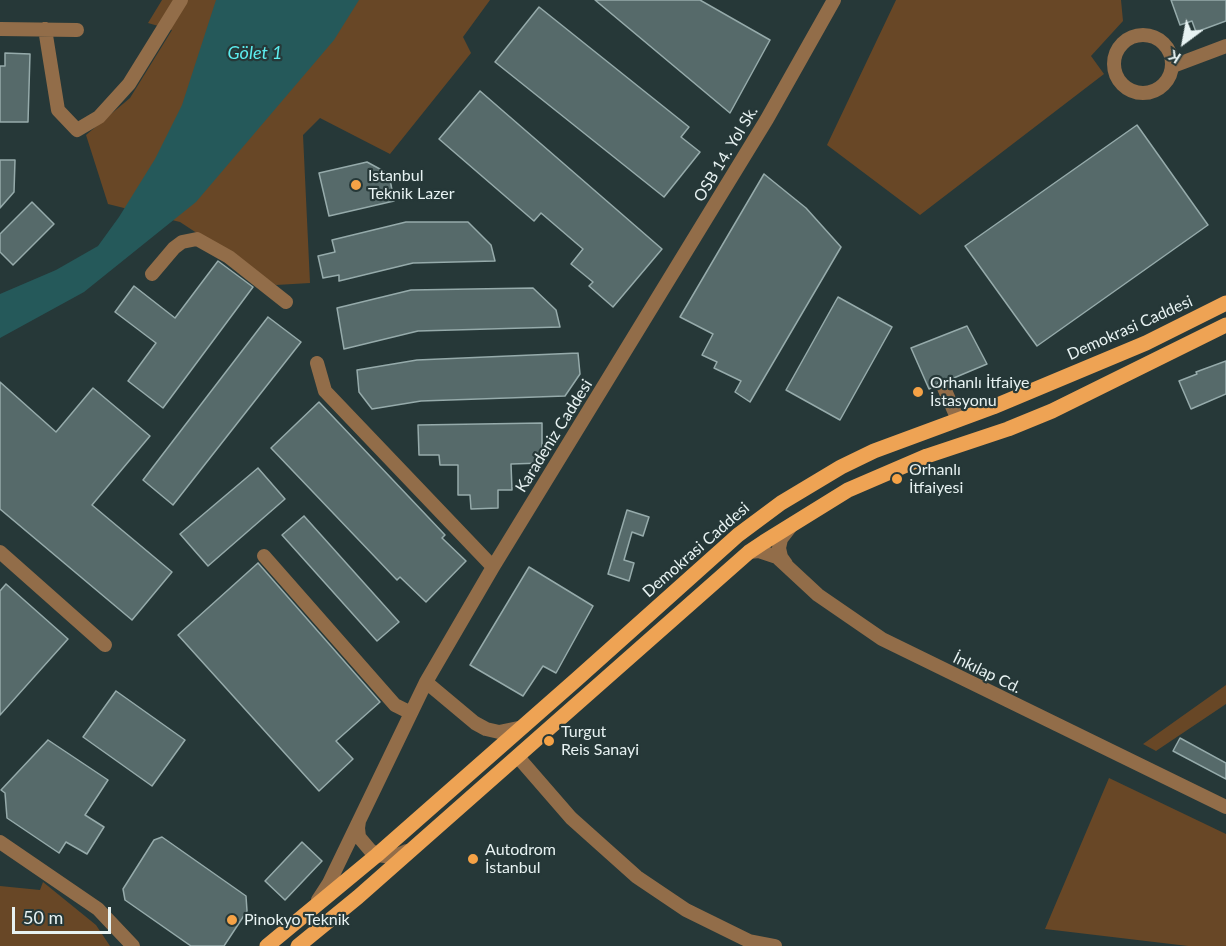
<!DOCTYPE html>
<html>
<head>
<meta charset="utf-8">
<style>
  body { margin:0 }
  #map { position:relative; width:1226px; height:946px; overflow:hidden; background:#263838; font-family:Lato,sans-serif }
  canvas { display:block }
  .north { position:absolute; left:1154px; top:12px; width:60px; height:60px; -webkit-text-stroke:4px #263838; paint-order:stroke; rotate:212deg; font-size:16px; font-weight:700; line-height:24px; text-align:center; color:#e7f2f2 }
  .north::after { content:''; display:block; margin:auto; width:21px; height:27px; background:#e7f2f2; clip-path:polygon(50% 0,100% 100%,50% 72%,0 100%) }
  .scale { position:absolute; left:12px; top:907px; width:99px; height:27px; box-sizing:border-box; border:3px solid #e7f2f2; border-top:0; padding-left:8px; font-size:18px; line-height:21px; white-space:nowrap; color:#e7f2f2; -webkit-text-stroke:4px #263838; paint-order:stroke }
</style>
</head>
<body>
<div id="map">
<canvas width="1226" height="946"></canvas>
<div class="north">K</div>
<div class="scale">50 m</div>
</div>
<script>
const context = document.querySelector('canvas').getContext('2d');
context.lineJoin = 'round';
function fill(path, color) {
  context.fillStyle = color;
  context.fill(path, 'evenodd');
}
function shape(rows) {
  const path = new Path2D();
  for (const r of rows) {
    if (r.length === 3) {
      path.moveTo(r[0] + r[2], r[1]);
      path.arc(r[0], r[1], r[2], 0, 2 * Math.PI);
      continue;
    }
    path.moveTo(r[0], r[1]);
    for (let i = 2; i < r.length; i += 2) path.lineTo(r[i], r[i + 1]);
  }
  return path;
}
function trace(path, color, width, dash) {
  context.strokeStyle = color;
  context.lineWidth = width;
  context.lineCap = dash ? 'butt' : 'round';
  context.setLineDash(dash || []);
  context.stroke(path);
}
function label(font, color, halo, rows, align = 'center') {
  context.font = font + ' Lato,sans-serif';
  context.lineWidth = 4.5;
  context.setLineDash([]);
  context.textBaseline = 'middle';
  context.strokeStyle = halo;
  context.fillStyle = color;
  for (const [text, x, y, turn = 0] of rows) {
    context.save();
    context.translate(x, y);
    context.rotate((+turn || 0) * Math.PI / 180);
    context.textAlign = isNaN(turn) ? turn : align;
    if (halo) context.strokeText(text, 0, 0);
    context.fillText(text, 0, 0);
    context.restore();
  }
}
fill(shape([
  [162,0,490,0,463,37,471,53,390,154,320,118,303,135,310,283,276,285,180,222,108,204,86,135,130,98,172,30,148,23],
  [896,0,1121,0,1123,21,1091,56,1104,74,920,215,827,145],
  [1226,685,1226,704,1156,751,1143,744],
  [1109,778,1226,834,1226,946,1188,946,1045,929],
  [43,882,96,925,110,946,0,946,0,886,40,890]
]), '#684726');
fill(shape([
  [216,0,359,0,334,40,196,202,84,292,0,338,0,294,56,270,98,246,119,217,155,159,182,105]
]), '#25595a');
const building = shape([
  [595,0,700,0,770,40,730,113,595,0],
  [1171,0,1226,0,1226,21,1196,32,1192,21,1180,25,1171,0],
  [539,7,689,127,681,137,700,152,664,197,495,62,539,7],
  [5,53,30,54,28,122,0,122,0,66,5,66,5,53],
  [480,91,662,249,613,307,589,286,593,282,571,264,583,249,541,213,534,221,439,139,480,91],
  [1137,125,1208,225,1037,346,965,246,1137,125],
  [0,160,15,160,14,192,0,208,0,160],
  [367,162,389,174,394,201,329,216,319,173,367,162],
  [764,174,806,208,841,247,750,402,735,392,741,381,714,368,717,362,702,355,713,334,680,317,764,174],
  [32,202,54,224,13,265,0,252,0,234,32,202],
  [406,222,468,222,491,245,495,261,413,263,339,281,339,275,323,278,318,256,335,252,332,240,406,222],
  [218,261,253,287,163,408,128,381,156,343,115,312,134,286,175,318,218,261],
  [533,288,556,310,560,327,418,331,344,349,337,308,411,290,533,288],
  [838,297,892,327,840,420,786,390,838,297],
  [268,317,301,342,173,505,143,480,268,317],
  [967,326,987,364,949,380,941,380,935,386,929,389,911,348,967,326],
  [578,353,580,374,565,396,421,401,372,409,359,392,357,370,417,360,578,353],
  [1226,361,1226,394,1191,409,1179,381,1197,374,1196,372,1226,361],
  [0,382,56,432,93,388,150,436,92,505,172,572,132,620,0,509,0,382],
  [319,402,445,535,442,538,466,561,426,602,400,577,397,580,271,448,319,402],
  [542,423,542,463,511,464,512,490,498,490,498,508,471,509,470,495,458,495,458,465,440,465,439,455,419,455,418,425,542,423],
  [258,468,285,499,208,566,180,534,258,468],
  [627,510,649,517,643,536,632,532,624,560,634,563,629,581,608,574,627,510],
  [304,516,399,622,377,641,282,535,304,516],
  [258,563,380,702,336,741,353,759,319,791,178,635,258,563],
  [529,567,593,606,556,673,543,666,523,696,470,665,529,567],
  [6,584,68,639,0,715,0,591,6,584],
  [116,691,185,740,152,786,83,737,116,691],
  [1180,738,1226,763,1226,779,1173,751,1180,738],
  [48,740,108,780,85,815,104,827,87,854,66,842,59,853,7,818,5,793,1,790,48,740],
  [162,837,246,896,247,911,224,946,191,946,125,900,123,889,154,840,162,837],
  [302,842,322,861,285,900,265,881,302,842]
]);
fill(building, '#566a6a');
trace(building, '#96abab', 1.5);
trace(shape([
  [0,29,77,30],
  [45,29,58,110,77,130,99,117,129,84,181,0],
  [1143,64,29],
  [1173,66,1226,46],
  [152,274,174,248,182,242,197,239,229,257,286,302],
  [317,363,325,391,493,567],
  [944,388,958,420],
  [0,552,105,645],
  [749,552,759,551,777,557,818,595,882,639,1226,807],
  [264,556,395,705,411,713],
  [786,564,781,557,779,548,781,539,791,526],
  [426,682,475,723,486,729,499,732,523,727],
  [518,757,571,818,637,877,686,910,749,941,775,946],
  [359,821,358,828,359,837,370,850,377,855,393,857,407,851],
  [0,842,98,909,133,946],
  [318,900,329,883,426,682,493,567,767,119,834,0]
]), '#926d49', 14);
trace(shape([
  [267,946,377,855,577,679,738,535,781,503,841,467,874,451,993,407,1146,343,1226,303],
  [298,946,358,897,749,552,764,542,848,490,927,456,1008,429,1052,411,1226,325]
]), '#eea354', 15);
for (const [x, y, r, color] of [
  [356,185,6,"#f5a246"],
  [918,392,6,"#f5a246"],
  [897,479,6,"#f5a246"],
  [549,741,6,"#f5a246"],
  [473,859,6,"#f5a246"],
  [232,920,6,"#f5a246"]
]) {
  const dot = new Path2D();
  dot.arc(x, y, r, 0, 2 * Math.PI);
  context.fillStyle = color;
  context.fill(dot);
  trace(dot, '#263838', 2);
}
label('16px', '#e7f2f2', '#263838', [
  ["OSB 14. Yol Sk.",726,154,-59],
  ["Demokrasi Caddesi",1130,328,-24],
  ["Karadeniz Caddesi",554,436,-58],
  ["Demokrasi Caddesi",696,550,-41],
  ["İnkılap Cd.",987,673,26]
]);
label('16px', '#e7f2f2', '#263838', [
  ["Istanbul",368,176],
  ["Teknik Lazer",368,194],
  ["Orhanlı İtfaiye",930,383],
  ["İstasyonu",930,401],
  ["Orhanlı",909,470],
  ["İtfaiyesi",909,488],
  ["Turgut",561,732],
  ["Reis Sanayi",561,750],
  ["Autodrom",485,850],
  ["İstanbul",485,868],
  ["Pinokyo Teknik",244,920]
], 'left');
label('italic 18px', '#5cedef', '#263838', [
  ["Gölet 1",255,53]
]);
</script>
</body>
</html>
